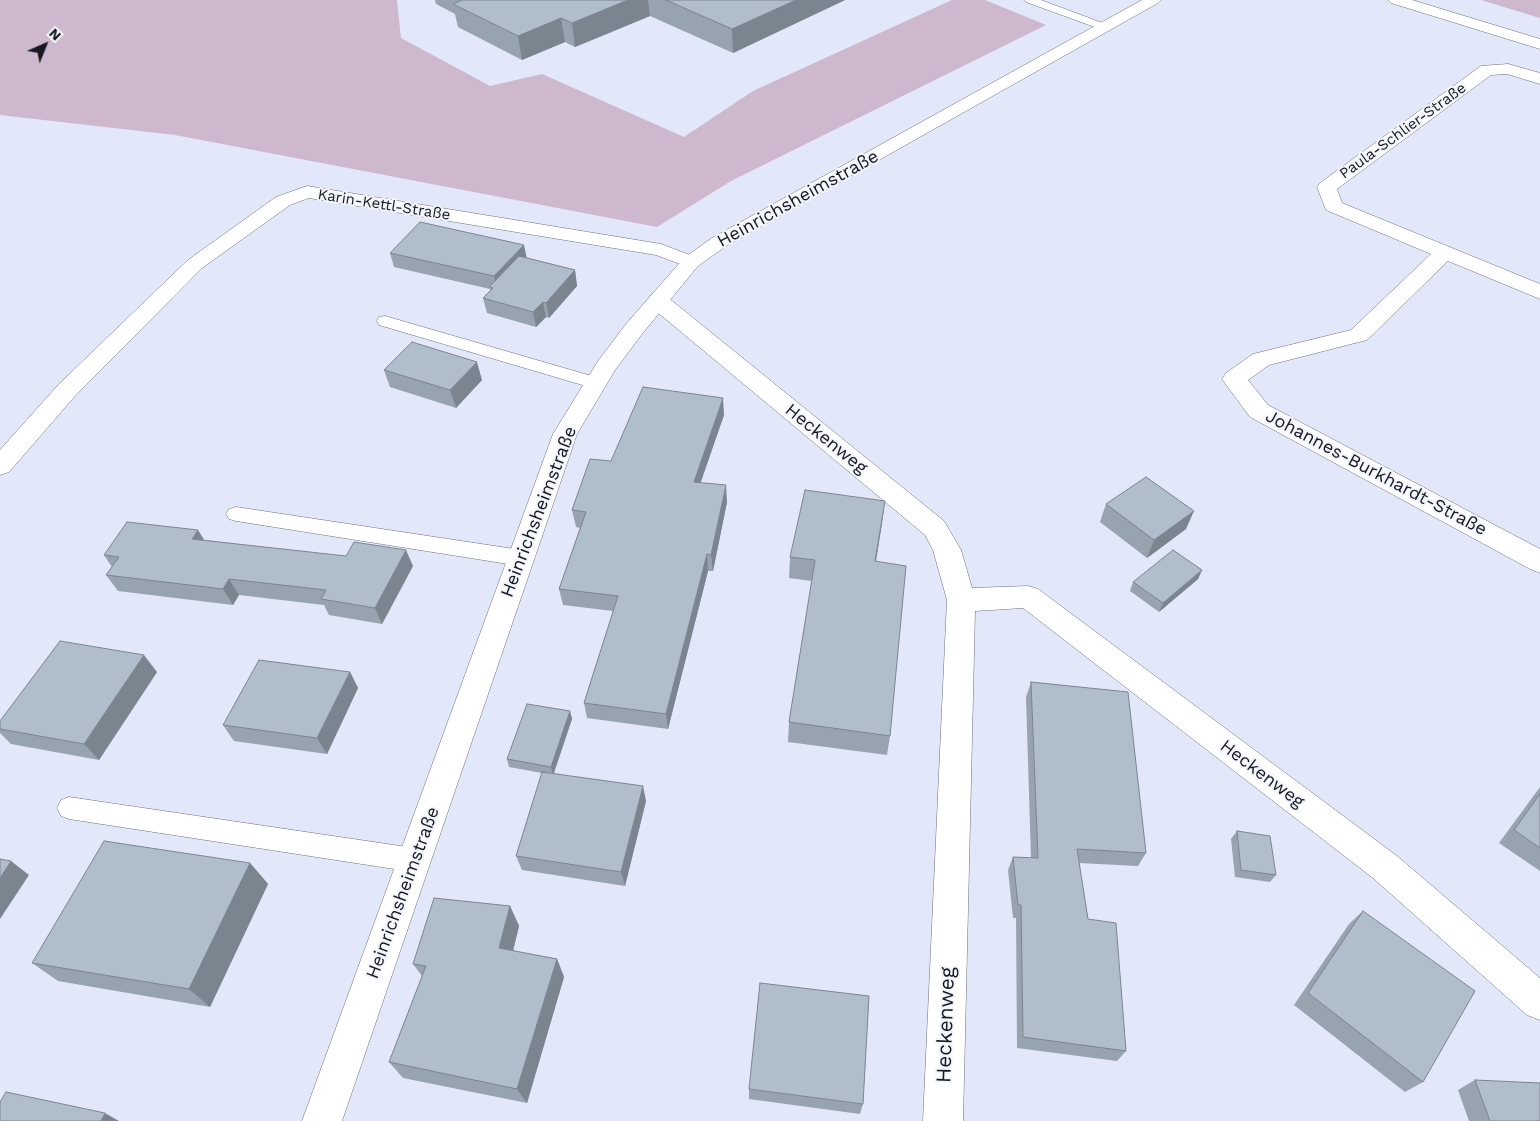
<!DOCTYPE html>
<html>
<head>
<meta charset="utf-8">
<style>
  body { margin:0 }
  #map { position:relative; width:1540px; height:1121px; overflow:hidden; background:#e2e7fa; font-family:"Work Sans",sans-serif }
  canvas { display:block }
  .north { position:absolute; left:20px; top:20px; width:50px; height:50px; -webkit-text-stroke:4px #f3f5fc; paint-order:stroke; rotate:44deg; font-size:14px; font-weight:700; line-height:20px; text-align:center; color:#181920 }
  .north::after { content:''; display:block; margin:auto; width:18px; height:22px; background:#181920; clip-path:polygon(50% 0,100% 100%,50% 72%,0 100%) }
</style>
</head>
<body>
<div id="map">
<canvas width="1540" height="1121"></canvas>
<div class="north">N</div>
</div>
<script>
const context = document.querySelector('canvas').getContext('2d');
context.lineJoin = 'round';
function fill(path, color) {
  context.fillStyle = color;
  context.fill(path, 'evenodd');
}
function shape(rows) {
  const path = new Path2D();
  for (const r of rows) {
    path.moveTo(r[0], r[1]);
    for (let i = 2; i < r.length; i += 2) path.lineTo(r[i], r[i + 1]);
  }
  return path;
}
function trace(path, color, width, dash) {
  context.strokeStyle = color;
  context.lineWidth = width;
  context.lineCap = dash ? 'butt' : 'round';
  context.setLineDash(dash || []);
  context.stroke(path);
}
function label(font, color, halo, rows, align = 'center') {
  context.font = font + ' "Work Sans",sans-serif';
  context.lineWidth = 4;
  context.setLineDash([]);
  context.textBaseline = 'middle';
  context.strokeStyle = halo;
  context.fillStyle = color;
  for (const [text, x, y, turn = 0] of rows) {
    context.save();
    context.translate(x, y);
    context.rotate((+turn || 0) * Math.PI / 180);
    context.textAlign = isNaN(turn) ? turn : align;
    if (halo) context.strokeText(text, 0, 0);
    context.fillText(text, 0, 0);
    context.restore();
  }
}
fill(shape([
  [0,0,397,0,401,38,490,86,542,74,684,137,753,91,952,0,985,0,1046,25,731,181,657,227,175,135,0,115],
  [1481,0,1540,0,1540,18]
]), '#cdb8ce');
const service = shape([
  [1024,0,1041,0,1108,25,1110,27,1104,31,1100,29,1026,2,1024,0],
  [385,316,602,379,605,383,602,387,596,389,379,325,377,321,379,317,385,316],
  [236,507,521,550,528,553,531,558,528,563,521,566,236,521,229,519,226,514,229,509,236,507],
  [69,797,414,848,423,852,426,860,423,868,414,872,69,819,61,816,57,808,61,800,69,797]
]);
const minor = shape([
  [1508,64,1540,73,1540,84,1507,74,1491,75,1337,189,1342,203,1540,284,1540,299,1448,261,1367,340,1269,365,1248,380,1268,405,1540,549,1540,573,1530,569,1250,417,1222,379,1226,373,1253,354,1351,330,1431,254,1326,210,1317,187,1320,183,1481,66,1508,64],
  [307,186,661,244,698,258,702,262,698,266,691,268,656,255,309,198,290,205,202,268,75,396,9,472,0,475,0,450,59,384,188,260,276,197,307,186],
  [658,294,666,296,944,521,961,550,972,588,1028,586,1038,589,1397,856,1540,978,1540,1020,1527,1015,1373,878,1023,608,975,611,963,1121,923,1121,947,600,933,550,925,535,650,306,647,301,650,296,658,294]
]);
const tertiary = shape([
  [1142,0,1161,0,1158,3,726,246,698,266,642,334,615,370,577,434,342,1121,302,1121,553,434,598,361,626,324,684,258,712,238,1142,0],
  [1388,0,1412,0,1540,39,1540,49,1391,3,1388,0]
]);
trace(service, '#6c7080', 1);
trace(minor, '#6c7080', 1);
trace(tertiary, '#6c7080', 1);
fill(service, '#fff');
fill(minor, '#fff');
fill(tertiary, '#fff');
fill(shape([
  [435,0,845,0,733,53,650,16,575,47,565,42,522,60,458,27,455,14,436,4],
  [390,253,527,258,575,270,577,286,549,318,546,317,536,327,487,313,483,298,490,291,490,289,394,267],
  [384,370,482,380,456,408,390,387],
  [724,415,700,483,727,502,713,571,708,571,668,729,587,718,584,703,613,611,563,605,559,589,580,528,576,527,572,510,611,461],
  [1106,504,1186,529,1147,558,1100,522],
  [882,523,876,562,890,736,887,755,788,742,789,722,812,581,789,578,790,557],
  [204,540,413,566,382,624,329,615,324,605,239,595,233,605,118,591,106,575,112,567,104,555],
  [1202,570,1198,579,1159,612,1130,591,1133,582],
  [157,672,99,760,11,744,0,733,0,721],
  [350,672,358,688,327,754,234,741,223,725],
  [1031,682,1146,853,1138,866,1079,863,1088,919,1126,1051,1117,1061,1017,1048,1016,918,1013,918,1008,870,1013,857,1031,858,1026,697],
  [570,711,572,719,554,773,646,801,625,886,522,870,516,856,542,773,509,767,507,759],
  [1540,787,1540,871,1499,843],
  [1237,831,1276,875,1270,882,1235,877,1231,839],
  [250,863,268,884,210,1007,58,981,32,963],
  [510,906,519,926,513,951,557,959,564,977,527,1103,403,1078,389,1062,422,976,413,964],
  [1363,911,1423,1082,1405,1092,1294,1005,1349,924],
  [1475,1080,1540,1121,1469,1121,1458,1090],
  [749,1089,863,1104,860,1114,749,1099]
]), '#97a3af');
fill(shape([
  [628,0,648,0,650,16,575,47,572,23],
  [796,0,845,0,733,53,732,29],
  [561,18,565,42,522,60,518,36],
  [524,245,527,259,497,290,494,276],
  [575,270,577,286,549,318,546,303],
  [543,302,546,317,536,327,533,312],
  [477,362,482,380,456,408,450,390],
  [723,398,724,415,695,499,694,482],
  [726,485,727,502,713,571,711,555],
  [885,501,882,523,872,583,875,561],
  [1194,511,1186,529,1147,558,1154,540],
  [198,530,208,546,192,539],
  [406,550,413,566,382,624,375,608],
  [707,554,708,571,668,729,666,714],
  [1202,570,1198,579,1159,612,1163,603],
  [229,579,239,595,233,605,223,589],
  [144,655,157,672,99,760,84,744],
  [350,672,358,688,327,754,317,738],
  [570,711,572,719,553,775,551,767],
  [643,786,646,801,625,886,621,872],
  [11,861,29,875,0,919,0,878],
  [250,863,268,884,210,1007,189,989],
  [510,906,519,926,509,967,499,948],
  [557,959,564,977,527,1103,517,1089],
  [105,1113,119,1121,101,1121]
]), '#7b858f');
const building = shape([
  [462,0,628,0,572,23,561,18,518,36,453,4,462,0],
  [666,0,796,0,732,29,666,0],
  [420,222,524,245,494,276,390,253,420,222],
  [519,256,575,270,546,303,543,302,533,312,483,298,493,288,489,287,519,256],
  [412,342,477,362,450,390,384,370,412,342],
  [643,387,723,398,694,482,726,485,711,555,707,554,666,714,584,703,618,596,559,589,586,512,572,510,590,459,611,461,643,387],
  [1146,477,1194,511,1154,540,1106,504,1146,477],
  [805,490,885,501,875,561,906,566,890,736,789,722,815,560,790,557,805,490],
  [127,522,198,530,192,539,346,556,354,542,406,550,375,608,321,599,326,590,229,579,223,589,106,575,119,557,104,555,127,522],
  [1173,550,1202,570,1163,603,1133,582,1173,550],
  [60,641,144,655,84,744,0,729,0,721,60,641],
  [259,660,350,672,317,738,223,725,259,660],
  [1031,682,1128,692,1146,853,1077,849,1088,919,1116,923,1126,1051,1023,1037,1021,905,1018,905,1013,857,1038,858,1031,682],
  [527,704,570,711,551,767,507,759,527,704],
  [542,772,643,786,621,872,516,856,542,772],
  [1540,794,1540,848,1514,830,1540,794],
  [1237,831,1270,836,1276,875,1241,870,1237,831],
  [104,841,250,863,189,989,32,963,104,841],
  [0,859,11,861,0,878,0,859],
  [434,898,510,906,499,948,557,959,517,1089,389,1062,426,966,413,964,434,898],
  [1363,911,1475,991,1423,1082,1308,993,1363,911],
  [760,983,869,996,863,1104,749,1089,760,983],
  [1475,1080,1540,1083,1540,1121,1490,1121,1475,1080],
  [6,1092,105,1113,101,1121,0,1121,0,1102,6,1092]
]);
fill(building, '#b0becc');
trace(building, '#7b858f', 1);
label('15px', '#181920', '#f3f5fc', [
  ["Paula-Schlier-Straße",1403,131,-36],
  ["Karin-Kettl-Straße",384,205,9]
]);
label('18px', '#181920', '#f3f5fc', [
  ["Heinrichsheimstraße",798,199,-29],
  ["Heckenweg",826,439,39],
  ["Johannes-Burkhardt-Straße",1376,473,28],
  ["Heinrichsheimstraße",539,512,-69],
  ["Heckenweg",1262,774,37],
  ["Heinrichsheimstraße",403,893,-70]
]);
label('21px', '#181920', '#f3f5fc', [
  ["Heckenweg",946,1025,-88]
]);
</script>
</body>
</html>
